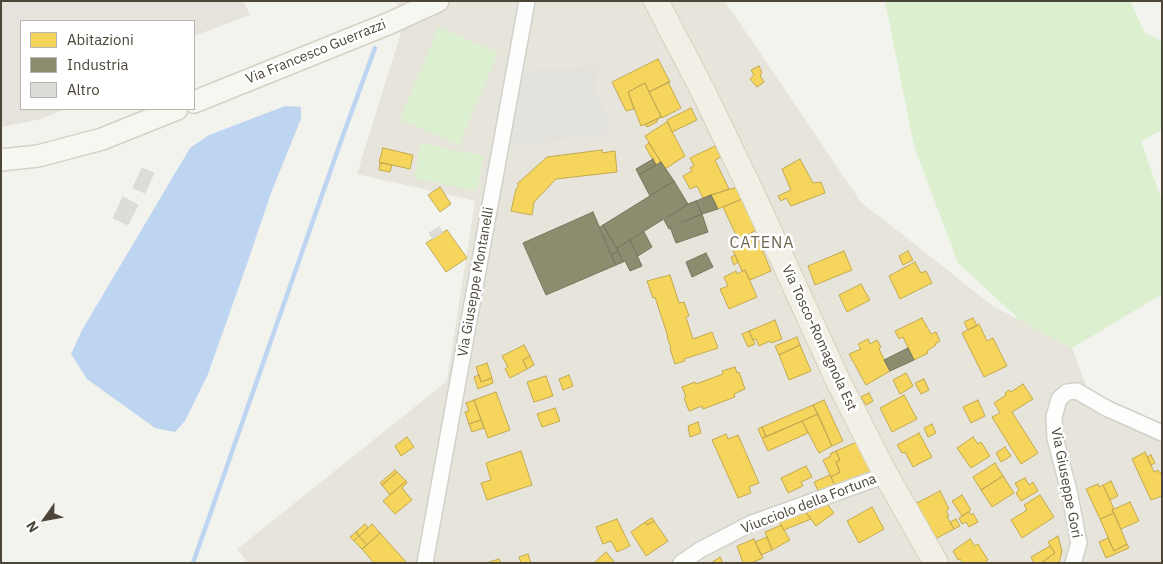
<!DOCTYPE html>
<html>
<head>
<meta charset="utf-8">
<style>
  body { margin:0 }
  #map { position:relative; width:1163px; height:564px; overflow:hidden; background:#f3f3ee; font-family:"IBM Plex Sans",sans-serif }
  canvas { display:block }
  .frame { position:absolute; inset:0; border:2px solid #4b4638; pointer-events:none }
  .legend { position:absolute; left:20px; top:20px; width:175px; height:90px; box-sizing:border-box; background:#fff; border:1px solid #b7b5af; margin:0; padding:6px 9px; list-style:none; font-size:15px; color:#4b4638 }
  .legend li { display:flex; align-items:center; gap:10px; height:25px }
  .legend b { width:25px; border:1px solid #b7b5af }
  .north { position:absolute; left:20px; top:494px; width:50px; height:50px; -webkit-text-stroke:4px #fff; paint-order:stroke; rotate:238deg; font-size:14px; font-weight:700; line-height:20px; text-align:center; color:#4b4638 }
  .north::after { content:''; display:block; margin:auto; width:18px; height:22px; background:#4b4638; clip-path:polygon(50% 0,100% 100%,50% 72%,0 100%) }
</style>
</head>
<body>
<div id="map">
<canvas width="1163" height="564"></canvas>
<div class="frame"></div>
<ul class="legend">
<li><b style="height:14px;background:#f6d55c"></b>Abitazioni</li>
<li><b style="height:14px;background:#8c8c6e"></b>Industria</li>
<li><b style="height:14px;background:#dddcd6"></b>Altro</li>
</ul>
<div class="north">N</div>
</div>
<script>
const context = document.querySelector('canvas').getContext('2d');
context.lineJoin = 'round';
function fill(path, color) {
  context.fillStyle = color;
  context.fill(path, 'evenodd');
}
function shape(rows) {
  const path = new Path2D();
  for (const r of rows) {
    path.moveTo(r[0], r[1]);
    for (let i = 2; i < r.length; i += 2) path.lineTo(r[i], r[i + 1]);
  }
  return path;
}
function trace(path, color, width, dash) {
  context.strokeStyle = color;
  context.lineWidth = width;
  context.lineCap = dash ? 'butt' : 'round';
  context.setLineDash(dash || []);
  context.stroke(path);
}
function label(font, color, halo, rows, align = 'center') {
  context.font = font + ' "IBM Plex Sans",sans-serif';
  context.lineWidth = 5;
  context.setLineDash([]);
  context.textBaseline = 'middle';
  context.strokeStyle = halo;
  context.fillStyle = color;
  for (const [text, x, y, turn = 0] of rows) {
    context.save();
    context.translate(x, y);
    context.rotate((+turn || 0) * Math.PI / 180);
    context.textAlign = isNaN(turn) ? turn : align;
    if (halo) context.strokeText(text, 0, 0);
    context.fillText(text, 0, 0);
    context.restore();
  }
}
fill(shape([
  [395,1,725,1,861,202,993,306,1072,348,1091,398,1162,423,1162,563,248,563,237,549,447,381,475,201,357,174,406,16]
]), '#e7e5db');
fill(shape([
  [1,1,244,1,250,15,194,36,194,21,21,21,21,109,67,109,37,120,1,127]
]), '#e6e3dd');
fill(shape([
  [885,1,1130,1,1145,33,1162,41,1162,130,1141,141,1162,201,1162,294,1072,348,1021,321,958,263,914,146],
  [439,27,498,53,459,145,400,119],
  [421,143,484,156,477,191,414,178]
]), '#dcefce');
fill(shape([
  [600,66,594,88,607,114,611,134,508,147,523,70]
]), '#e3e2dc');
fill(shape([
  [285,106,301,107,301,119,271,193,247,264,208,374,185,421,175,432,155,428,87,379,71,354,82,330,190,148,209,135]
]), '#bed5f2');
const homes = shape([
  [658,59,670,82,649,92,645,83,628,92,634,109,626,111,612,82,658,59],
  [759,66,762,73,760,75,764,82,757,87,750,79,754,75,751,70,759,66],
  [668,82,681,108,662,118,649,92,668,82],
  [645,83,661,117,641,126,628,92,645,83],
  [691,108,697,120,672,132,667,120,691,108],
  [661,117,657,120,657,122,647,127,645,125,661,117],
  [667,122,685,156,665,169,645,136,667,122],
  [649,143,661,162,656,165,645,146,649,143],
  [715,146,721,157,715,160,729,189,703,198,697,186,690,189,683,176,692,171,690,168,694,166,690,158,715,146],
  [383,148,413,155,410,169,379,162,383,148],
  [602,150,602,153,615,151,617,172,556,179,534,202,532,215,511,211,516,189,519,186,517,184,547,157,602,150],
  [800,159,813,183,821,182,825,193,791,206,786,198,781,201,778,196,791,190,782,169,800,159],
  [380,163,392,165,390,172,379,170,380,163],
  [440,187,451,204,440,212,428,195,440,187],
  [737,187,742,199,718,209,711,195,737,187],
  [742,199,757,230,738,239,723,207,742,199],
  [447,230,467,258,446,272,426,243,447,230],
  [757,237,771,271,750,280,745,270,742,271,732,248,757,237],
  [844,251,852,270,815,285,808,266,844,251],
  [908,251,913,260,903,265,899,256,908,251],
  [735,255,738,262,734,265,731,257,735,255],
  [915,262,921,273,926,271,932,283,900,299,889,276,915,262],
  [745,270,757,297,729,309,720,289,728,286,724,277,736,271,737,274,745,270],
  [670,275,679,303,684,302,689,316,686,317,693,339,712,332,718,348,684,359,685,361,675,364,670,349,671,348,667,337,668,337,655,297,653,298,647,281,670,275],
  [861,284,870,300,847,312,839,295,861,284],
  [922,318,931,334,936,332,940,341,935,344,936,345,927,351,928,353,914,360,903,337,899,339,895,331,922,318],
  [973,318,977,326,968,330,964,322,973,318],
  [775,320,782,339,771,343,770,341,759,346,756,339,753,340,749,331,775,320],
  [979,324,987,341,993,338,1007,366,984,377,962,333,979,324],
  [749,331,755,344,748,347,742,334,749,331],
  [797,337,800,345,779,355,775,346,797,337],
  [868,339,870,344,877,340,881,347,879,349,890,371,866,385,849,354,861,349,858,344,868,339],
  [524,345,530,356,523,360,527,369,510,378,505,369,508,367,502,356,524,345],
  [800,345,811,371,789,380,779,355,800,345],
  [530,356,534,365,527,369,523,360,530,356],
  [487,363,492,378,481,382,476,367,487,363],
  [735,367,737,373,739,372,745,389,734,394,735,397,703,409,702,406,689,411,684,398,686,397,682,387,695,382,696,384,723,374,722,371,735,367],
  [906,373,913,386,900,394,893,380,906,373],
  [479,375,481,382,492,378,493,383,478,389,474,377,479,375],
  [569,375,573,386,563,390,559,379,569,375],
  [546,376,553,396,534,402,527,382,546,376],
  [924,379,929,390,921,394,915,383,924,379],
  [1023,384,1033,399,1012,412,1038,453,1021,464,992,417,1000,413,994,403,1006,395,1005,393,1009,390,1011,392,1023,384],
  [496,392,510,430,488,438,474,400,496,392],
  [869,393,873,401,866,405,861,397,869,393],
  [904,395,917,419,892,432,880,408,904,395],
  [474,400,481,420,469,424,465,412,469,411,466,403,474,400],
  [824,400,843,441,832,446,813,405,824,400],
  [978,400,985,416,971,423,963,407,978,400],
  [813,405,818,414,766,437,762,427,813,405],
  [555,408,560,421,542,427,537,414,555,408],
  [818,414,832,446,819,453,802,421,818,414],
  [481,420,484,428,472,432,469,424,481,420],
  [802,421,808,433,768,451,762,438,802,421],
  [698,422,701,433,690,437,688,426,698,422],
  [932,424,936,433,928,437,924,428,932,424],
  [762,427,766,437,762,438,758,429,762,427],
  [919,433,932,457,913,467,905,452,902,453,897,445,919,433],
  [726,434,728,439,738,435,759,483,749,487,751,493,738,498,712,440,726,434],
  [407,437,414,447,401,456,395,446,407,437],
  [973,437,978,444,981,442,990,456,971,468,957,448,973,437],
  [857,442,871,472,836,488,831,477,840,472,836,462,840,460,836,451,857,442],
  [1005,447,1011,456,1001,462,996,453,1005,447],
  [521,451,532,485,487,500,481,483,491,480,486,463,521,451],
  [836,451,840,460,836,462,840,472,831,477,823,460,831,456,830,454,836,451],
  [1145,452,1154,472,1158,470,1160,473,1162,472,1162,496,1151,500,1132,459,1145,452],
  [1151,455,1155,463,1151,465,1147,457,1151,455],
  [995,463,1003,476,981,490,973,477,995,463],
  [806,466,812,477,801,482,803,486,788,493,781,478,806,466],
  [395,470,397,472,382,485,380,483,395,470],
  [397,472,406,481,390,495,382,485,397,472],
  [830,475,836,488,820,495,814,482,830,475],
  [1003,476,1014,493,992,507,981,490,1003,476],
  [1025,478,1029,485,1033,482,1038,491,1021,501,1016,493,1019,490,1015,483,1025,478],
  [406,481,407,483,402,488,412,500,395,514,383,501,406,481],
  [1111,481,1118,496,1110,500,1103,485,1111,481],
  [1098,484,1099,487,1103,485,1114,509,1112,510,1114,513,1100,519,1086,489,1098,484],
  [940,491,949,509,946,511,949,516,947,517,954,529,933,540,915,504,940,491],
  [962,495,971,510,962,516,952,501,962,495],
  [1040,495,1054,517,1022,538,1011,520,1027,510,1024,505,1040,495],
  [1130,502,1139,521,1121,529,1112,510,1130,502],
  [827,504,834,513,816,526,805,511,827,504],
  [872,507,884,529,859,543,847,521,872,507],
  [805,511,811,519,784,530,778,520,805,511],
  [969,512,971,515,973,513,978,522,969,527,966,522,962,524,959,518,969,512],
  [1114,513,1127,544,1114,551,1100,519,1114,513],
  [652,518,654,521,647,525,645,522,652,518],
  [617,519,630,546,617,552,611,541,603,544,596,527,617,519],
  [956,519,960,526,954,529,950,522,956,519],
  [654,521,668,541,646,556,631,532,645,522,647,525,654,521],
  [365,524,368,528,359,536,356,532,365,524],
  [372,524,380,533,367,545,359,536,372,524],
  [781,525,790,540,772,550,765,532,781,525],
  [356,532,359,536,354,541,350,537,356,532],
  [380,533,407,563,374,563,362,549,380,533],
  [359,536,367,545,362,549,354,541,359,536],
  [1058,536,1062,551,1059,563,1041,563,1055,553,1048,542,1058,536],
  [767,537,772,550,761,555,755,542,767,537],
  [1108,538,1114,551,1127,544,1129,548,1106,558,1099,542,1108,538],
  [754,539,763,558,751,563,743,563,737,546,754,539],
  [970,539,975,546,978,544,988,560,984,563,963,563,960,559,958,560,953,551,970,539],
  [1050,546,1055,553,1041,563,1034,563,1031,557,1050,546],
  [606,552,615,563,594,563,606,552],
  [528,554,531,563,521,563,519,557,528,554],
  [720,557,723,563,711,563,720,557],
  [499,559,501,563,486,563,499,559]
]);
fill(homes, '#f6d55c');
trace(homes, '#c3aa51', 1);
const industry = shape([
  [653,159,656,165,639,175,636,169,653,159],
  [661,162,674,181,650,196,639,175,661,162],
  [674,181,688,204,617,248,603,225,674,181],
  [711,195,718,209,702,214,696,201,711,195],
  [696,201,702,214,669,229,664,220,688,204,696,201],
  [593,212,616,265,546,295,523,243,593,212],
  [702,214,708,232,676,243,670,227,702,214],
  [603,225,618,251,611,255,599,228,603,225],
  [644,232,652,247,638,256,630,240,644,232],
  [630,240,642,266,630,271,625,261,623,262,617,248,630,240],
  [618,251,623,262,616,265,611,255,618,251],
  [706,253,713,267,692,277,686,262,706,253],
  [908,348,914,360,890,371,884,360,908,348]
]);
fill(industry, '#8c8c6e');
trace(industry, '#78775e', 1);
trace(shape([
  [193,563,342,138,375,48]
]), '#bed5f2', 4.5);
const building = shape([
  [142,168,154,173,145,193,133,188,142,168],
  [123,197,138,205,128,225,113,218,123,197],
  [439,227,443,232,433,239,429,233,439,227]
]);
fill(building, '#dddcd6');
trace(building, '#dcdad3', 1);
const minor = shape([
  [425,563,527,1],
  [681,563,700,550,752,523,886,475],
  [1073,563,1079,543,1069,491,1055,438,1054,417,1059,399,1067,392,1077,391,1106,408,1162,433]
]);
const secondary = shape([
  [194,102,390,23,438,1],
  [1,160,38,156,102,139,177,109]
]);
const primary = shape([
  [656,1,701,87,754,197,839,383,886,475,936,563]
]);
trace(minor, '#d1d1cb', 18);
trace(secondary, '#d3d2c5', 24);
trace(primary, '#d6d2ba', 26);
trace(minor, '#fdfdfc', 15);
trace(secondary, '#f7f7f1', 21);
trace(primary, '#f2f0e6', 24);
label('14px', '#4b4638', '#fff', [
  ["Via Francesco Guerrazzi",316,52,-22],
  ["Via Giuseppe Montanelli",476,282,-80],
  ["Via Tosco-Romagnola Est",819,338,65],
  ["Via Giuseppe Gori",1066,483,79],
  ["Viucciolo della Fortuna",809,504,-21]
]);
context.letterSpacing = '1px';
label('16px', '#6e664f', '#fff', [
  ["CATENA",762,243]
]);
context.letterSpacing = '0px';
</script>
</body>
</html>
